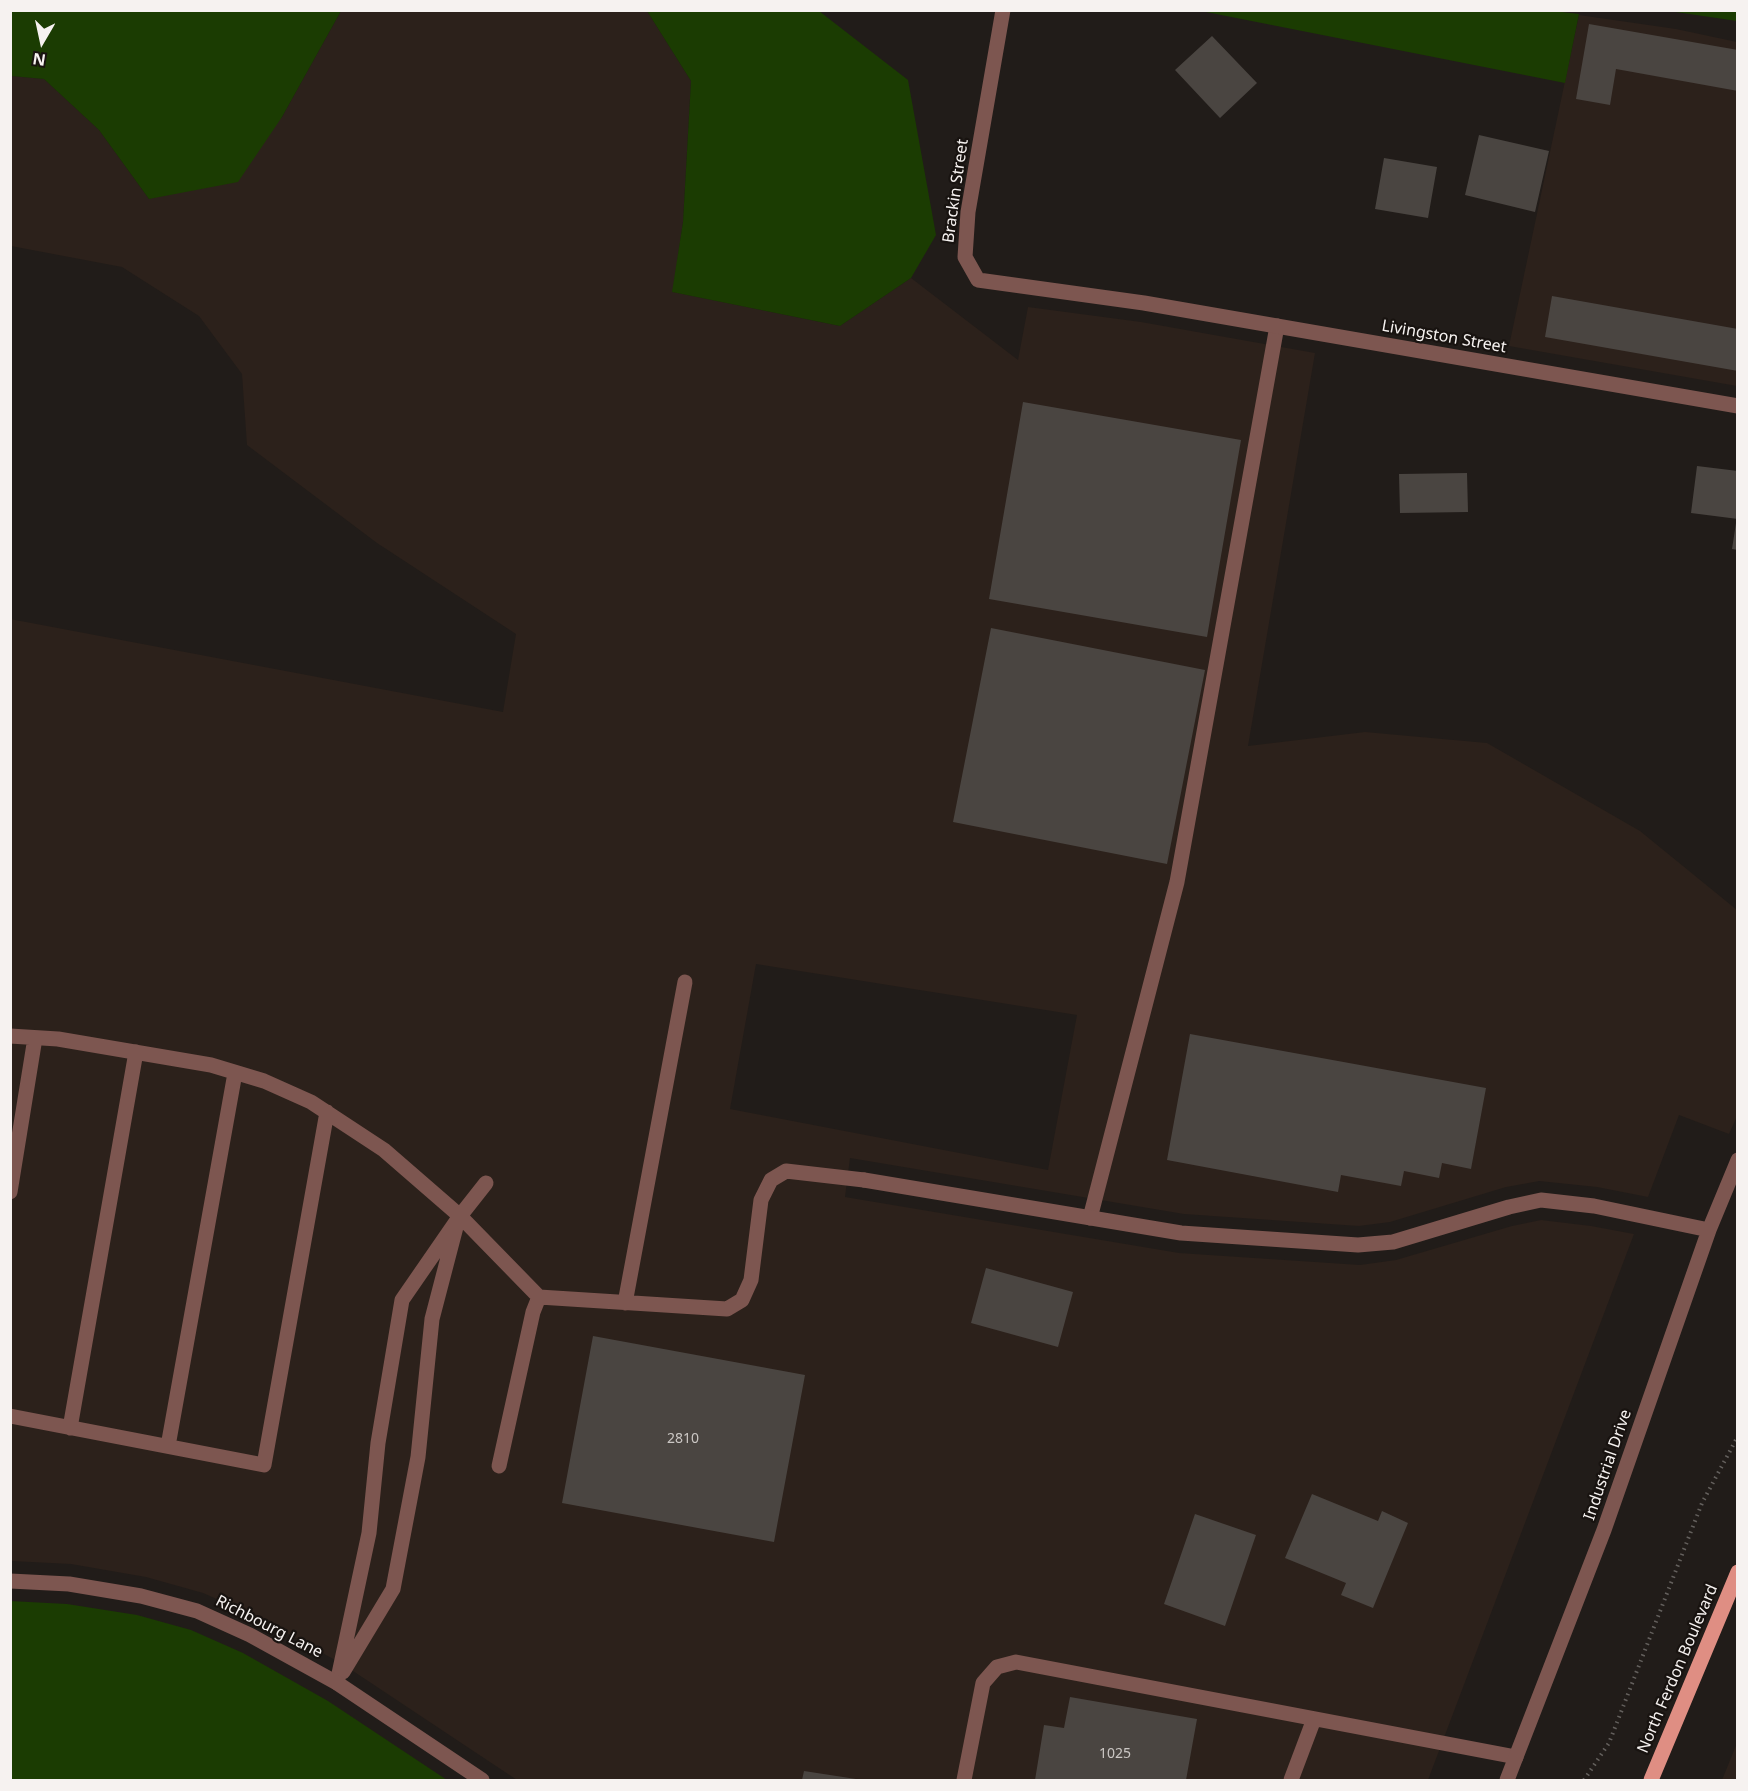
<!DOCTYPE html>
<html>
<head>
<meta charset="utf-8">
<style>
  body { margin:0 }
  #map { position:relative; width:1748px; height:1791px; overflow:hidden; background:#211c19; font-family:"Noto Sans",sans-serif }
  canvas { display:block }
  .frame { position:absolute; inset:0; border:12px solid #f6f2f0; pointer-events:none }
  .north { position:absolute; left:12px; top:12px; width:60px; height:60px; -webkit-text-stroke:4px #181310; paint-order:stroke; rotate:189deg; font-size:16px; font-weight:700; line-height:24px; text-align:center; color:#f6f2f0 }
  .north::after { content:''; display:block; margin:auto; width:21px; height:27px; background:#f6f2f0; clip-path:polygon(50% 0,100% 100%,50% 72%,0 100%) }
</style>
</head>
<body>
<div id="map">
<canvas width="1748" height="1791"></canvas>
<div class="frame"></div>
<div class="north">N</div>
</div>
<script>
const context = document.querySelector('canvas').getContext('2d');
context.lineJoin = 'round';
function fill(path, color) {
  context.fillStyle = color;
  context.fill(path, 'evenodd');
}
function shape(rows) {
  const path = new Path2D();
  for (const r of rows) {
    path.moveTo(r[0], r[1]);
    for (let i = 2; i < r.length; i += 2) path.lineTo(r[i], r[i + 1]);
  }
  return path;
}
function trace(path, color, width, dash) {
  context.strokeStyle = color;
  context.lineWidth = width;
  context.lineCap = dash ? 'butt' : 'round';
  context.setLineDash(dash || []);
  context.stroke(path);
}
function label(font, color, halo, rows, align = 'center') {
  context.font = font + ' "Noto Sans",sans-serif';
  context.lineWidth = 4.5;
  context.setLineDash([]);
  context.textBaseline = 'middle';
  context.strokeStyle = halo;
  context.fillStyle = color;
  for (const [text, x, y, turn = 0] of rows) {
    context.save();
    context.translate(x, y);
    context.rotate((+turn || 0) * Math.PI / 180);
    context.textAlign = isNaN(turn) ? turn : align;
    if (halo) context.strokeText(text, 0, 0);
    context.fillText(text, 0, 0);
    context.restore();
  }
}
fill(shape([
  [341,11,647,11,691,81,683,222,673,292,840,326,911,278,1018,360,1028,307,1141,322,1315,353,1248,746,1365,732,1487,743,1640,831,1737,910,1738,1114,1729,1134,1679,1115,1648,1197,1597,1187,1539,1181,1506,1187,1390,1222,1359,1226,1184,1214,850,1158,845,1197,1179,1253,1360,1265,1396,1260,1512,1226,1541,1220,1591,1226,1634,1234,1428,1780,517,1780,344,1665,258,1617,203,1593,146,1577,71,1564,11,1561,10,619,503,712,516,634,377,543,247,445,242,374,199,316,122,267,11,246,11,76,44,79,99,130,149,199,282,117],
  [756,964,1077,1015,1048,1170,730,1109],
  [1579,15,1676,29,1737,42,1737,386,1509,346],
  [1737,1743,1737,1780,1722,1780]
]), '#2c211b');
fill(shape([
  [10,11,11,10,341,11,282,117,238,182,149,199,99,130,44,79,11,76],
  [647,11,819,11,908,80,936,235,911,278,840,326,672,292,683,222,691,81],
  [1553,11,1579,14,1565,83,1201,11],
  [1669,11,1737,11,1737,21],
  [10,1601,67,1604,137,1615,191,1630,243,1653,328,1701,447,1780,11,1780]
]), '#1b3c02');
fill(shape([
  [1589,24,1738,50,1738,91,1616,69,1610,105,1576,99],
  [1212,36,1257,83,1220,118,1175,70],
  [1479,135,1549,151,1535,212,1465,195],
  [1384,158,1437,167,1428,218,1375,209],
  [1552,296,1738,329,1738,371,1545,337],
  [1023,402,1241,440,1207,637,989,599],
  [1697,466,1738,471,1738,519,1691,513],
  [1467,473,1468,512,1400,513,1399,474],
  [1736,523,1738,523,1738,550,1732,549],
  [991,628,1205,670,1167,864,953,822],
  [1190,1034,1486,1088,1471,1169,1442,1163,1439,1178,1404,1171,1401,1186,1341,1175,1338,1192,1167,1160],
  [986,1268,1073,1292,1058,1347,971,1323],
  [593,1336,805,1375,774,1542,562,1503],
  [1312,1494,1378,1521,1382,1511,1408,1523,1373,1608,1341,1595,1346,1583,1285,1558],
  [1195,1514,1256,1535,1225,1626,1164,1604],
  [1070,1697,1197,1719,1186,1780,1035,1780,1044,1725,1064,1728],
  [804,1771,856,1779,856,1780,802,1780]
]), '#4a4541');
trace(shape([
  [1584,1780,1609,1743,1702,1503,1738,1436]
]), '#64605d', 4, [1.5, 4.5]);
trace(shape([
  [10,1036,58,1039,211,1065,264,1081,311,1102,384,1150,460,1216,539,1297,727,1309,742,1300,751,1280,761,1200,771,1180,786,1171,864,1180],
  [10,1192,35,1038],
  [1090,1218,1177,882,1277,326],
  [625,1303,685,982],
  [10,1416,264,1465,327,1112],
  [70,1428,136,1052],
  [168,1446,235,1073],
  [499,1466,533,1312,539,1297],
  [343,1672,393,1589,418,1457,432,1319,456,1227],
  [337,1683,369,1533,378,1443,402,1300,460,1216,486,1183],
  [964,1780,983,1683,997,1667,1016,1662,1516,1757],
  [1291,1780,1314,1719]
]), '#7d5650', 15);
trace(shape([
  [1003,10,968,212,965,257,978,280,1144,303,1738,406],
  [864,1180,1181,1233,1358,1245,1393,1242,1509,1207,1541,1200,1594,1206,1709,1230],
  [10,1581,69,1584,141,1596,197,1611,250,1635,337,1683,482,1780],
  [1507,1780,1604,1530,1709,1230,1738,1160]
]), '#7d5650', 15);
trace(shape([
  [1651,1780,1738,1572]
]), '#df8e83', 15);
label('14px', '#cbc7c4', null, [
  ["2810",683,1439],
  ["1025",1115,1754]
]);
label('16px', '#f6f2f0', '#181310', [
  ["Brackin Street",956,191,-82],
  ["Livingston Street",1444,337,10],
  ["Industrial Drive",1608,1465,-71],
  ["Richbourg Lane",269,1627,27],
  ["North Ferdon Boulevard",1678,1669,-67]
]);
</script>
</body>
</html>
